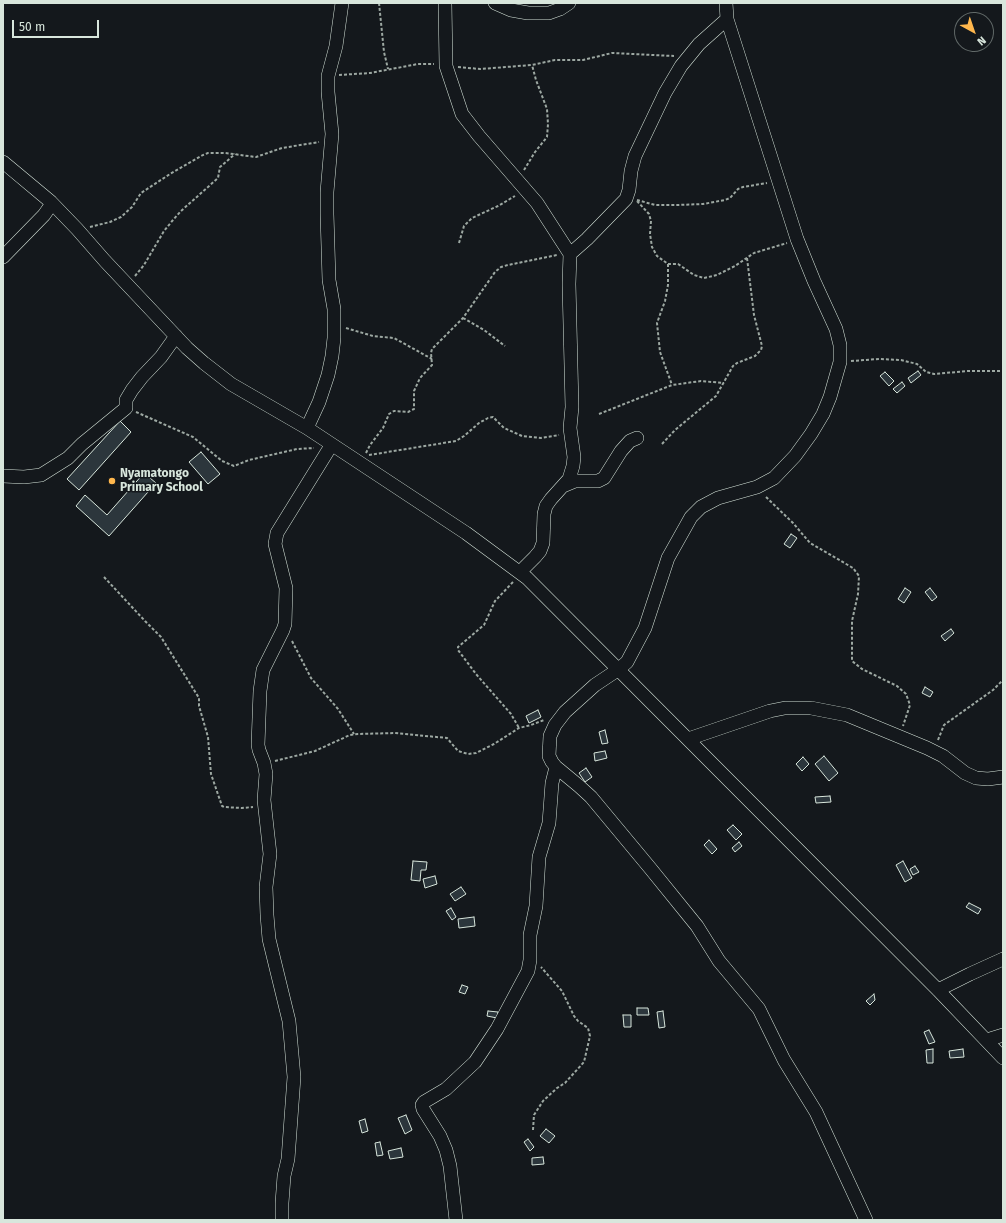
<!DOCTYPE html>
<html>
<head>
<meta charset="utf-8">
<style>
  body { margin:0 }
  #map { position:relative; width:1006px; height:1223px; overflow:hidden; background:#14181c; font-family:"Fira Sans",sans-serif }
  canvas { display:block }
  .frame { position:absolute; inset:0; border:4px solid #d8e6dc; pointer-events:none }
  .north { position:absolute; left:954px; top:12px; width:40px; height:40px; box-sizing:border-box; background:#14181c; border:1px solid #626a69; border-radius:50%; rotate:140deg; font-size:11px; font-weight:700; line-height:16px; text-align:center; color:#d8e6dc }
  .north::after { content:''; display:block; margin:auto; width:14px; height:18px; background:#ffb74d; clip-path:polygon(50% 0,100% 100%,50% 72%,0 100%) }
  .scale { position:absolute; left:12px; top:20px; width:87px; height:18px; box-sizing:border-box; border:2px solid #d8e6dc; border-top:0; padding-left:5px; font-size:12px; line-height:14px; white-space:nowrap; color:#d8e6dc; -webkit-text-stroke:3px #14181c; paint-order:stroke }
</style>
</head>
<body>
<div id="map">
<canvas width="1006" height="1223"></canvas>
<div class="frame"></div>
<div class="north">N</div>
<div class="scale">50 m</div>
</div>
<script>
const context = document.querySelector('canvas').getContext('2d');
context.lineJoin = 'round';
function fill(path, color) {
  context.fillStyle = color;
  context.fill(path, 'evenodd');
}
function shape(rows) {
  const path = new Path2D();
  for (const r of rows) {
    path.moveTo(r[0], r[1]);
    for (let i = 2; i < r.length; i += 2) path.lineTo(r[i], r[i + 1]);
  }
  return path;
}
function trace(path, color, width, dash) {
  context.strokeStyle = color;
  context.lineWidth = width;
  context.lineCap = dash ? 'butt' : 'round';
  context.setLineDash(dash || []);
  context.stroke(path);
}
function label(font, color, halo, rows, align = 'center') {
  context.font = font + ' "Fira Sans",sans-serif';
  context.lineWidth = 3;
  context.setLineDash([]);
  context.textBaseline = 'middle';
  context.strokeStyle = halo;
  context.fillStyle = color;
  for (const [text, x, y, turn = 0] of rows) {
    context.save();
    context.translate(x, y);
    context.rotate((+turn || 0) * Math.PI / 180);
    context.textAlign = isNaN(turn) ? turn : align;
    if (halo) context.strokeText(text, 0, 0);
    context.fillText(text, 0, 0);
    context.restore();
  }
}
const building = shape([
  [918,371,921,375,911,383,908,378,918,371],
  [885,372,894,381,889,386,880,376,885,372],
  [902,382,905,386,897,393,893,389,902,382],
  [120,421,131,432,79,490,67,479,120,421],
  [201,452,220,474,208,484,189,462,201,452],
  [144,473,156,483,109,536,76,506,85,495,107,515,144,473],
  [791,534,797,538,790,548,784,544,791,534],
  [905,588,911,592,904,603,898,599,905,588],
  [930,588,937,597,932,601,925,592,930,588],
  [951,629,954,633,945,641,941,636,951,629],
  [925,687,933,692,930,697,922,693,925,687],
  [538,710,541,717,529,723,526,716,538,710],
  [605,730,608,743,602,744,599,732,605,730],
  [605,751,607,758,595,761,594,753,605,751],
  [824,756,838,773,829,781,815,764,824,756],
  [803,757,809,764,802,771,796,764,803,757],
  [586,768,592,777,585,782,579,773,586,768],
  [830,796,831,802,816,803,815,797,830,796],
  [733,825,742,834,736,840,727,830,733,825],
  [709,840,717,849,712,854,704,845,709,840],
  [739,842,742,846,735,852,732,848,739,842],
  [413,861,427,862,426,870,421,870,420,881,411,880,413,861],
  [903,861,912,878,905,882,896,865,903,861],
  [915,866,919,872,913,875,910,869,915,866],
  [435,876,437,884,425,888,423,879,435,876],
  [461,887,466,894,455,901,450,894,461,887],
  [969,903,981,909,978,914,966,907,969,903],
  [451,908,456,917,452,920,446,911,451,908],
  [474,917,475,926,459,928,458,919,474,917],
  [462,985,468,987,465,994,459,992,462,985],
  [874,994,875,1000,870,1005,866,1001,874,994],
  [637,1008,648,1008,649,1015,637,1015,637,1008],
  [488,1011,498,1012,497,1018,487,1016,488,1011],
  [663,1011,665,1027,659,1028,657,1012,663,1011],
  [623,1015,631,1015,631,1027,624,1027,623,1015],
  [929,1030,935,1042,929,1044,924,1032,929,1030],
  [933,1049,933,1063,927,1063,926,1050,933,1049],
  [963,1049,964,1057,950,1058,949,1051,963,1049],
  [406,1115,412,1130,405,1134,398,1118,406,1115],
  [365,1119,368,1131,362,1133,359,1121,365,1119],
  [546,1129,555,1136,549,1143,540,1136,546,1129],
  [528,1139,534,1147,530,1151,524,1142,528,1139],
  [380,1142,383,1155,377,1156,375,1143,380,1142],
  [401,1148,403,1157,390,1159,388,1151,401,1148],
  [543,1157,544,1164,532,1165,532,1158,543,1157]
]);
fill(building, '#2c363c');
trace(building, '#d8e6dc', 1);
const minor = shape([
  [445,3,446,66,462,114,479,136,537,203,570,254,569,284,572,407,570,428,574,457,573,466,569,479,551,499,546,506,544,514,543,543,540,551,535,557,520,572],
  [495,3,511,10,528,13,549,13,560,9,569,3],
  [726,3,727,19,797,239,814,281,836,329,840,345,840,362,830,397,823,414,811,434,795,456,774,478,757,487,718,498,701,507,691,517,668,558,645,628,627,662,619,669,595,685,565,712,555,725,550,736,549,756,552,762,556,767,579,786,591,797,650,868,697,926,719,961,759,1009,784,1060,816,1112,866,1220],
  [3,162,51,202,77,229,105,261,187,348,204,363,231,384,307,428,466,533,527,578,938,990,1003,1058],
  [570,254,587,239,626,199,629,190,631,171,635,156,665,93,681,66,699,44,727,19],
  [3,257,44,215,51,205,51,202],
  [307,428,319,402,328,375,332,356,334,338,334,309,329,280,327,214,327,192,332,134,328,92,328,76,336,46,342,3],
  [3,476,24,477,41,475,68,458,82,444,126,408,126,400,132,390,142,377,161,357,176,336],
  [563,486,575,481,598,481,604,478,621,451,630,441,637,438],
  [688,739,770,711,785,708,811,708,847,715,927,748,943,756,965,773,976,778,988,779,1003,777],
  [938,990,970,974,1003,959],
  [987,1040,1003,1035],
  [282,1220,282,1203,284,1176,288,1159,294,1077,289,1021,269,939,267,915,266,887,270,854,264,800,266,774,264,763,259,750,258,745,260,691,263,670,283,630,285,624,286,588,275,544,277,533,329,449,330,444],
  [456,1220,450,1166,446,1150,440,1136,423,1109,422,1105,424,1102,446,1089,475,1062,497,1029,528,971,530,960,530,935,536,906,539,857,549,823,552,783,556,767]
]);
trace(minor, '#d8e6dc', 14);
trace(shape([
  [379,3,384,52,388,69],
  [458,67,480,69,532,65,555,60,583,60,612,53,674,56],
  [339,75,370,73,418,64,434,64],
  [524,170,535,152,547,137,548,124,547,109,536,80,532,65],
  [637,200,655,205,678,205,703,204,725,200,730,198,738,189,743,187,767,183],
  [637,201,649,214,651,221,650,234,652,247,657,256,668,264,678,264,694,275,704,278,717,275,735,266,754,253,787,243],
  [90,227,110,222,121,217,132,207,141,193,170,174,203,155,208,153,225,153,256,157,282,148,319,142],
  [459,243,464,226,472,218,498,206,515,196],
  [668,264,668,285,665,301,657,323,660,352,672,385],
  [135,276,144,265,164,231,173,220,181,211,218,178,220,167,235,154],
  [463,318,484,330,505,346],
  [346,328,373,336,394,338,432,359],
  [851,361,879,359,901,360,917,364,926,372,934,374,968,371,1003,371],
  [136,412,193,437,222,461,234,466,249,460,297,449,314,448],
  [599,414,672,385,701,381,724,383],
  [662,444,675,430,716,396,733,366,737,363,755,356,761,350,762,346,754,315,747,258],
  [366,453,370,445,383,428,389,414,394,411,408,412,414,409,414,391,420,378,432,365,431,353,432,349,463,318,495,272,501,267,508,265,557,255],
  [369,455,456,441,464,436,479,423,488,418,493,417,504,428,522,436,541,438,559,435],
  [766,497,793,523,810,543,853,568,859,576,858,594,852,621,852,661,862,669,897,686,906,694,910,705,903,726],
  [104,577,145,621,161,637,199,698,199,706,208,737,211,774,222,806,224,807,242,808,253,807],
  [513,582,495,601,484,625,458,647,458,650,476,674,511,714,519,728],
  [292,641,311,678,338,709,354,734],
  [938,740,944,725,993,690,1003,680],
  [275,761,315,751,350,735,358,734,395,733,447,738,458,751,468,754,476,753,494,744,519,728,531,725,544,720],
  [533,1130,534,1115,543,1101,557,1088,565,1083,584,1062,590,1036,588,1028,578,1021,574,1016,562,991,541,967]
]), '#9da8a2', 2, [3, 2]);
trace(minor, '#14181c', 13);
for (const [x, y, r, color] of [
  [112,481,4,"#ffb74d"]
]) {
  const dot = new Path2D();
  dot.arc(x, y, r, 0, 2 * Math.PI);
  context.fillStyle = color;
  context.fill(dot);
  trace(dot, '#14181c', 1.5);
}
label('bold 12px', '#d8e6dc', '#14181c', [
  ["Nyamatongo",120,474],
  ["Primary School",120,488]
], 'left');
</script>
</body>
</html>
